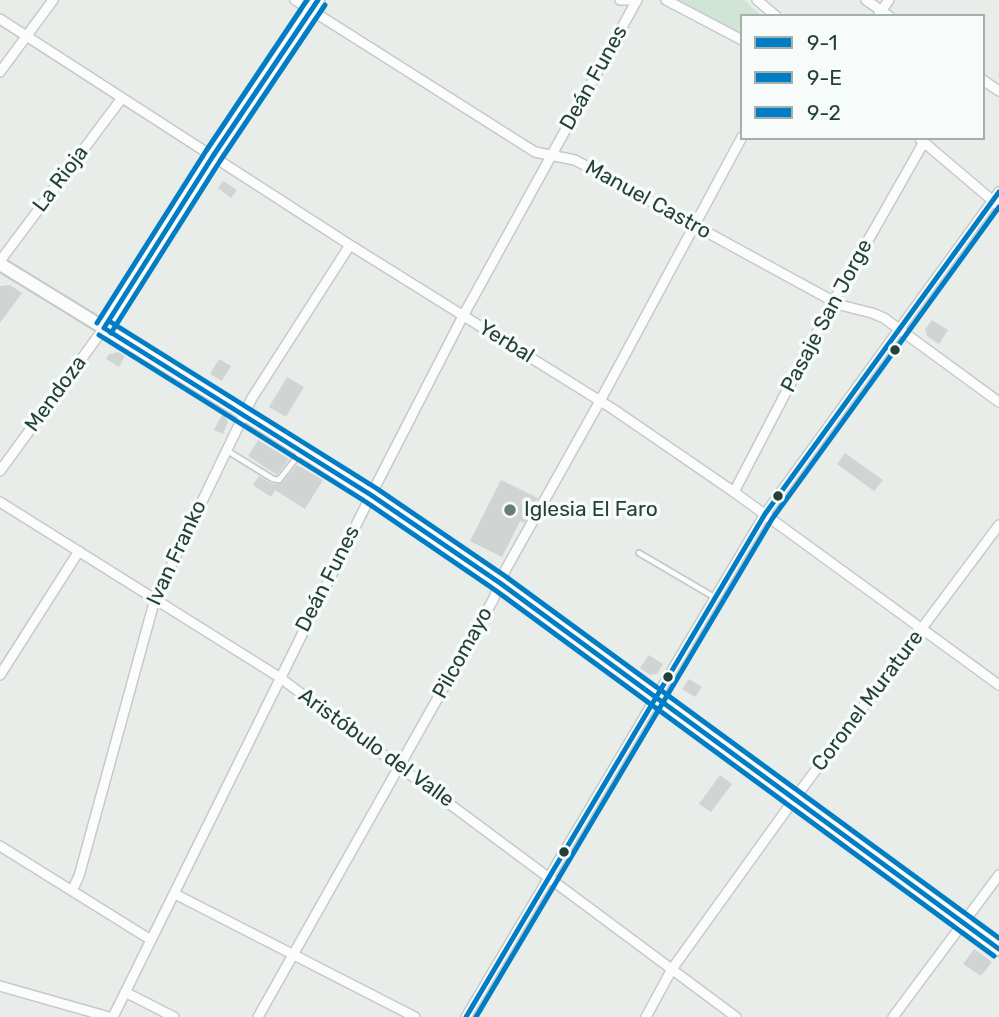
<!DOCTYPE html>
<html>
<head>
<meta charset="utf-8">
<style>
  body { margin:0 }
  #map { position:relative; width:999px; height:1017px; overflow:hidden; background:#e8edea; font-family:Rubik,sans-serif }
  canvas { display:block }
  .legend { position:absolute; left:740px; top:14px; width:245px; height:126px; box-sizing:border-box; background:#f7fbf9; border:2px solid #a3b1ac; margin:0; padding:9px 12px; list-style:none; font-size:21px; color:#244138 }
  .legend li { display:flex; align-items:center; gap:14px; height:35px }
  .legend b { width:35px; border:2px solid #a3b1ac }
</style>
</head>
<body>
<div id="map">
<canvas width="999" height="1017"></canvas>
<ul class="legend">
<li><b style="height:9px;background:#007dc5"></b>9-1</li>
<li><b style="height:9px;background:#007dc5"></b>9-E</li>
<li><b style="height:9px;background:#007dc5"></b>9-2</li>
</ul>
</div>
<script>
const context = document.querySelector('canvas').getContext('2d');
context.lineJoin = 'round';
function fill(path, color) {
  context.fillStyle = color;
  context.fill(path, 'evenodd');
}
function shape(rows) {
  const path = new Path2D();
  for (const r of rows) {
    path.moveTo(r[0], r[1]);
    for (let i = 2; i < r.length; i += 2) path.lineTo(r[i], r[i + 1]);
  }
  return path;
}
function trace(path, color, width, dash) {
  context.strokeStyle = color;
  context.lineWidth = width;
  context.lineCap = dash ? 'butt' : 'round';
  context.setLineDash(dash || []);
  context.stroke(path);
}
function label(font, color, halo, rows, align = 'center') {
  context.font = font + ' Rubik,sans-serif';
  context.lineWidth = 7;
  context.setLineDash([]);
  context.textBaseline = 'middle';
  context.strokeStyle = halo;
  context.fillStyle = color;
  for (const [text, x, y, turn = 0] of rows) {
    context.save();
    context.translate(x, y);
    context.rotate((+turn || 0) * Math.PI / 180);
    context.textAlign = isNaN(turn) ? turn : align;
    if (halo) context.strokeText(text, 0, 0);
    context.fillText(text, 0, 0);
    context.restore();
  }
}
fill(shape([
  [674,0,744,0,762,16,742,16,742,35]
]), '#d1e5d6');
fill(shape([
  [223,181,237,190,231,198,218,188],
  [10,285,22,293,0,323,0,286],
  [932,320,948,330,939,344,927,336,925,329],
  [118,352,125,356,119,367,106,359,109,354],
  [219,359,231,366,222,381,210,374],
  [287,377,304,387,286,417,269,407],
  [223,413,228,422,223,434,214,430],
  [258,440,289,459,277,475,248,456],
  [845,453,883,480,874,491,837,464],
  [297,465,323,480,305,509,275,490,271,497,253,485,259,476,272,484,281,484],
  [501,480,538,498,524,523,520,521,502,557,470,541],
  [649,655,663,664,657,674,650,675,640,668],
  [689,679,702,687,695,697,682,689],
  [720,775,732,784,711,812,699,804],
  [974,949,992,962,981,976,963,964]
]), '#d0d5d3');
const lane = shape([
  [226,450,273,479,279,480,301,452],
  [639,553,714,597]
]);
const street = shape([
  [295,0,535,152,575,160,840,305,872,313,884,318,999,402],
  [620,0,631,0],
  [666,0,742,40],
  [757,0,776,16],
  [866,0,889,16],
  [879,14,889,0],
  [0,19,350,245,613,409,734,492,999,685],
  [0,72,53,0],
  [983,80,999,91],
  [920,139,999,206],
  [0,261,122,98],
  [0,471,104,328],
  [734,492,833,302,924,142],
  [0,502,279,677,736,1017],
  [0,675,79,551],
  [0,846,151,940],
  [72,891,79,876,155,599,252,398,350,245],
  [175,894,415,1017],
  [0,986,109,1017],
  [125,992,174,1017],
  [113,1017,371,495,463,316,637,0],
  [258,1017,493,600,506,569,600,401,742,137],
  [466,1017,765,514,999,192],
  [646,1017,672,969,795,798,999,525],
  [893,1017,999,875]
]);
const secondary = shape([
  [0,264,244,414,371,495,500,583,999,949],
  [104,328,213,156,318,0]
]);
trace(lane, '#c5cac7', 8);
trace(street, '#c5cac7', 12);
trace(secondary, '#c3cac7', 16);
trace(lane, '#fcfcfc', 4.5);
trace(street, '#fcfcfc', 9);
trace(secondary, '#fcfcfc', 12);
trace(shape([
  [104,328,371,495,500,583,999,949],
  [104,328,213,156,318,0],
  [466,1017,765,514,999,192]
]), '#007dc5', 5);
trace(shape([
  [111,333,220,161,325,5],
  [99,335,366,502,495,590,994,956],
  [476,1017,772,519,999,207]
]), '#007dc5', 5);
trace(shape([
  [109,321,376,488,505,576,999,938],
  [97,323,206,151,307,0]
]), '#007dc5', 5);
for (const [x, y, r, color] of [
  [895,350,6,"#244138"],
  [778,496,6,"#244138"],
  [510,510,7,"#697d76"],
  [668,677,6,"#244138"],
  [564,852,6,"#244138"]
]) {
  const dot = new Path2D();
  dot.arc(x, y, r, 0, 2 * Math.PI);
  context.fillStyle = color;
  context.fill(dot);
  trace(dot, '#f7fbf9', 2.5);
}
label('21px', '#244138', '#f7fbf9', [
  ["Deán Funes",594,78,-61],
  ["La Rioja",61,179,-53],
  ["Manuel Castro",648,200,29],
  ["Pasaje San Jorge",827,316,-62],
  ["Yerbal",506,342,32],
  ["Mendoza",56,394,-54],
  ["Ivan Franko",177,553,-65],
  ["Deán Funes",328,579,-63],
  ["Pilcomayo",463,653,-61],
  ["Coronel Murature",868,701,-53],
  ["Aristóbulo del Valle",376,748,36]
]);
label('21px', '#244138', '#f7fbf9', [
  ["Iglesia El Faro",524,510]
], 'left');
</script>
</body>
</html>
